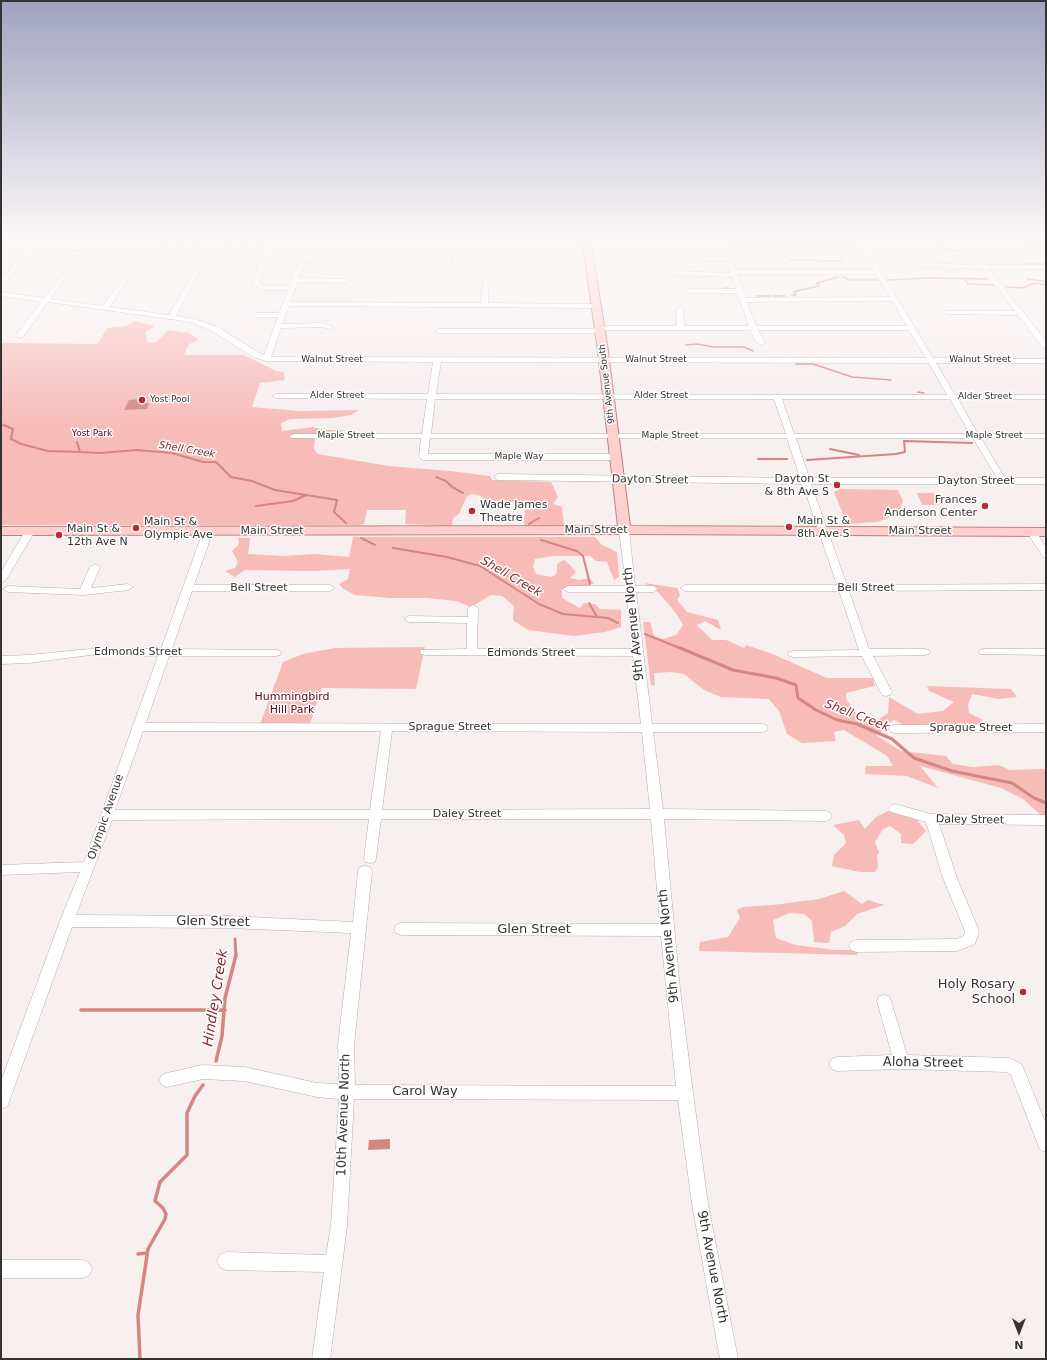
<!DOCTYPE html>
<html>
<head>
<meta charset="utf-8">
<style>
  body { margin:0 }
  #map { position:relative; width:1047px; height:1360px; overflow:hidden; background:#f8efef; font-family:"DejaVu Sans",sans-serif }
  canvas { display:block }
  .frame { position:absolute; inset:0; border:2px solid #363332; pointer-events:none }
  .north { position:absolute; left:999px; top:1312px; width:40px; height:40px; -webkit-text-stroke:3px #fff; paint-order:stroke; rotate:180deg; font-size:11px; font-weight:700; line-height:16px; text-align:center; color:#363332 }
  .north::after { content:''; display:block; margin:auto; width:14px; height:18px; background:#363332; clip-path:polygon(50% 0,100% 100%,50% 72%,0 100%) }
</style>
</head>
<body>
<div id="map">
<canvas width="1047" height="1360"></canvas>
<div class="frame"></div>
<div class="north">N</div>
</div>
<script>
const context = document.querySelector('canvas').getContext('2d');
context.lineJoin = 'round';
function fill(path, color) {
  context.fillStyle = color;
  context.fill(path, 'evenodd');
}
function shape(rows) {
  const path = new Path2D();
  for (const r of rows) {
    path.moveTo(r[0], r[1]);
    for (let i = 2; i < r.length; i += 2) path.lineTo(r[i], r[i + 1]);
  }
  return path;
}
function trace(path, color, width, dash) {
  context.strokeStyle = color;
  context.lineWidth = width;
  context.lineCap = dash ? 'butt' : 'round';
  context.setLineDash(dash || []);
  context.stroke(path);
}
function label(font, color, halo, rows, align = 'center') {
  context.font = font + ' "DejaVu Sans",sans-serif';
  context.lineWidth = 3;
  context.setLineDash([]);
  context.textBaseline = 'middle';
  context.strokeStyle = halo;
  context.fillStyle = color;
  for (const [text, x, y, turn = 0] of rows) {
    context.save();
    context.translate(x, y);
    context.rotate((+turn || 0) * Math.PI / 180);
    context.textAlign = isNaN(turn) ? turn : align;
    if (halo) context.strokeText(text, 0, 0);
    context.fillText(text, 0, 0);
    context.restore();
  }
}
fill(shape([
  [134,321,155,326,145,332,148,343,157,342,168,330,189,333,199,340,189,344,184,355,244,355,276,371,284,372,285,380,260,383,252,407,300,411,359,410,351,415,332,418,290,419,281,423,282,431,313,427,324,430,343,430,340,433,292,435,315,439,314,449,318,454,389,466,450,471,490,476,492,480,551,482,558,497,553,504,562,507,564,526,524,526,525,505,514,502,485,500,481,496,472,494,467,496,459,514,453,518,452,526,405,524,406,510,367,510,364,524,359,525,1,525,1,343,98,344,107,328,126,326],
  [840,489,898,490,903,501,898,514,878,522,847,524,834,492],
  [917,493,934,493,939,505,922,505],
  [353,537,595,537,602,545,617,552,619,577,614,580,607,562,596,561,590,556,554,556,535,559,533,567,536,574,552,577,557,573,557,564,564,560,570,565,576,572,570,578,579,580,589,578,594,583,587,586,562,589,562,598,580,608,584,603,595,604,600,609,621,610,621,627,605,632,574,636,528,630,513,620,514,606,502,596,491,595,471,607,456,601,427,598,390,598,355,595,342,588,339,584,348,579,350,569,313,571,245,570,235,577,225,571,235,568,238,562,232,551,239,544,238,538,250,538,248,554,284,556,314,554,349,557],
  [645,583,677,588,680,595,677,600,687,612,718,620,721,630,705,621,697,625,712,640,726,640,744,648,746,645,770,653,827,678,873,678,875,686,846,693,846,699,863,722,873,723,888,713,889,697,918,714,943,711,954,702,929,691,927,686,1011,689,1017,697,998,699,972,694,968,705,969,713,983,720,975,726,908,727,894,720,883,727,882,731,876,735,901,751,946,756,953,764,973,767,999,765,1010,770,1046,769,1046,815,1041,815,1023,799,1001,788,920,766,938,788,907,776,865,774,866,766,893,766,887,756,844,730,834,732,836,741,802,743,787,734,779,711,769,699,721,697,704,690,684,674,671,672,654,673,655,686,651,685,643,622,650,622,654,636,663,639,676,635,683,625,676,613,659,593],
  [425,647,416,689,322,688,309,727,259,727,283,662,303,654,335,648],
  [888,811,903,813,917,820,926,831,913,844,901,843,901,834,890,826,883,829,875,842,879,853,877,855,878,867,875,872,860,872,832,866,834,855,846,843,844,835,833,825,859,820,865,829,876,817],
  [844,891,862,904,868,900,884,905,857,914,845,926,831,932,829,943,814,942,812,921,804,914,790,913,773,920,776,938,795,945,835,950,858,950,857,955,699,951,700,942,728,937,740,918,737,910,743,907,773,905,819,899]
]), '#f7bcb8');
fill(shape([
  [141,399,140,403,149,403,147,409,124,410,129,400],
  [390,1139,390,1149,368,1150,369,1140]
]), '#d58683');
trace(shape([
  [922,238,934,240],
  [934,238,934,240,939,242,941,248,961,251],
  [790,260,842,261],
  [1026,264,1046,264],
  [843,277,850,280,877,280],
  [1027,279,1043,281,1046,283],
  [888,280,927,278,987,279],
  [965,280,968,284,994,285],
  [1006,287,1022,288,1035,283,1046,285],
  [725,288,732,289],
  [792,295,796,295,794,292,796,291,819,286,817,283,838,277],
  [756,296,770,296],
  [773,296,785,296],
  [686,345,697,344,714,347,744,347,753,351],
  [796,364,813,364,852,377,891,380],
  [918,392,924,393]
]), '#d58683', 1.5);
trace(shape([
  [1,424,13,429,11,439,21,444,48,451,80,452],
  [77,442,80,452,101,453,137,450,172,453,203,462,216,462,231,477,252,481,275,490,337,500,334,512,346,523],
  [830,449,859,455],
  [758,459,787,459],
  [807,460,896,454,905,452,904,441,972,443],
  [436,477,446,481,452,487,463,493],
  [256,506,293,501,306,495],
  [529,524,539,518],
  [361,538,375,545],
  [541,540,577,551,583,556,590,584],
  [393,548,447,557,480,566,539,604,563,614,608,618,618,623],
  [589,603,597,617],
  [645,634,682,649]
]), '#d58683', 2);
trace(shape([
  [680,648,733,670,776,678,796,685,798,698,816,710,837,720,857,724,892,739,914,758,952,771,1012,783,1034,798,1046,803],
  [235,939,236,956]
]), '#d58683', 3);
trace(shape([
  [81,1010,225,1010],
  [216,1061,222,1036,225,998,236,955],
  [138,1254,147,1253],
  [140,1359,138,1315,148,1249,165,1219,166,1214,163,1208,155,1201,160,1182,187,1155,187,1113,195,1096,203,1085]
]), '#d58683', 3.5);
const minor = shape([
  [38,238,44,238,31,253,61,253,101,248,145,251,186,244,265,245,270,250,259,283,264,286,289,286,309,238,315,238,308,256,445,256,447,238,453,238,453,244,491,244,494,246,491,248,452,248,450,269,447,271,444,269,445,260,306,260,299,278,347,279,350,281,347,283,298,282,290,302,481,303,483,280,486,278,489,280,488,303,597,304,600,306,597,308,289,306,282,324,323,323,334,327,330,329,323,327,281,328,271,357,926,358,909,330,758,330,765,343,761,345,754,340,751,330,609,330,592,333,439,333,435,331,439,329,592,329,609,326,677,326,676,313,678,308,680,307,683,309,684,326,749,326,737,293,689,293,686,291,689,289,736,289,732,277,675,275,672,273,675,271,730,273,726,261,681,261,678,259,679,258,725,257,718,238,724,238,727,245,859,245,855,238,861,238,933,358,1046,359,1046,363,936,363,955,395,1046,395,1046,399,958,399,978,434,1046,434,1046,438,981,438,1005,478,1046,478,1046,484,811,484,847,585,1046,584,1046,590,849,591,869,649,925,649,929,650,930,652,929,654,925,655,873,656,892,692,890,695,886,696,882,695,862,656,793,657,789,656,788,654,789,652,793,651,859,650,839,591,685,591,680,588,685,585,837,585,803,485,800,484,498,480,494,477,498,474,800,478,787,438,430,438,428,454,615,454,619,457,615,460,423,460,419,457,421,438,291,438,290,436,294,434,422,434,427,399,276,398,272,396,276,394,428,394,433,362,266,361,253,357,212,331,191,322,48,302,23,337,17,337,16,335,41,302,1,296,1,292,44,298,61,276,63,275,66,277,50,299,103,306,123,278,125,277,128,279,110,307,169,315,194,271,197,269,200,271,176,316,194,319,218,327,259,353,264,355,278,317,256,317,253,315,256,313,279,313,288,290,263,290,253,285,252,284,264,250,258,248,186,248,145,255,101,252,61,257,28,257,3,285,1,286,1,280,38,238],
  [728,249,861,249,874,270,736,270,728,249],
  [737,274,876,274,890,297,746,298,737,274],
  [892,301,907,326,756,326,747,302,892,301],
  [441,362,929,363,947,395,436,394,441,362],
  [435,399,774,399,786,434,431,434,435,399],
  [782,399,950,399,970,434,794,434,782,399],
  [796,438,973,438,997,478,812,478,809,477,796,438],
  [958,238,964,238,986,265,1046,265,1046,269,989,269,1022,311,1024,312,1025,314,1046,341,1046,348,1043,348,1018,315,945,314,944,313,947,311,1015,311,982,269,923,267,909,262,903,257,908,256,913,260,924,263,979,265,958,238],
  [1028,244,1046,244,1046,248,1026,247,1025,246,1028,244],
  [624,527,629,530,635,586,653,586,658,589,653,592,636,592,652,724,762,724,766,725,768,728,766,731,762,732,653,732,663,809,826,811,830,813,832,816,830,819,826,821,664,819,680,989,693,1093,708,1204,738,1359,720,1359,692,1204,678,1100,354,1099,347,1226,330,1359,312,1359,324,1272,226,1270,220,1267,217,1261,220,1255,226,1252,326,1255,331,1226,339,1099,317,1097,244,1081,203,1079,167,1087,162,1085,159,1080,162,1075,167,1073,203,1065,244,1067,317,1083,339,1084,338,1045,351,933,229,928,72,927,9,1102,7,1107,1,1109,1,1081,60,921,80,872,1,875,1,865,84,862,158,656,90,655,29,663,1,664,1,656,29,655,90,649,161,649,203,531,208,528,213,531,194,585,330,585,335,588,330,591,192,591,172,649,276,650,280,651,281,653,280,655,276,656,169,656,146,723,641,724,633,656,425,655,421,654,420,652,421,650,467,649,467,623,409,622,404,619,409,616,468,617,468,608,473,605,478,608,477,649,633,649,626,592,568,592,563,589,568,586,626,586,619,530,624,527],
  [143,731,381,731,370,810,115,810,143,731],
  [392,731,642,732,650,809,382,810,392,731],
  [369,819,364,858,365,862,370,863,375,862,376,858,381,819,651,819,660,924,401,923,396,925,394,929,396,933,401,935,661,936,676,1086,355,1085,354,1045,372,871,370,867,365,866,360,867,358,871,353,922,229,916,76,915,112,820,369,819],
  [30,528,35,531,6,580,1,583,1,572,25,531,30,528],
  [1032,529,1035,530,1046,547,1046,558,1043,557,1027,532,1032,529],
  [95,564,100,567,91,588,128,584,133,587,128,590,84,595,8,592,3,589,8,586,80,589,90,567,95,564],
  [984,649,1046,649,1046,655,980,654,979,652,980,650,984,649],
  [1046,724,1046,732,895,733,891,732,889,729,891,726,895,725,1046,724],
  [895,804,931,814,1046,815,1046,825,939,824,957,878,979,931,975,944,957,951,856,952,851,950,849,946,851,942,856,940,957,939,964,936,965,931,943,878,926,822,891,812,889,809,891,806,895,804],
  [884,995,889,996,891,1001,907,1055,1010,1058,1022,1065,1046,1124,1046,1152,1040,1150,1011,1075,1007,1072,901,1069,837,1071,832,1069,829,1064,832,1059,837,1057,892,1055,877,1001,879,996,884,995],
  [1,1260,83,1260,89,1263,92,1269,89,1275,83,1278,1,1278,1,1260]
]);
const major = shape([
  [582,238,590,238,607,344,630,526,1046,528,1046,536,633,534,1,535,1,527,618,526,597,344,582,238]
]);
trace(minor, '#b5adad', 1);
trace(major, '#b98481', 2);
fill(minor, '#fff');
fill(major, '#ffcfcd');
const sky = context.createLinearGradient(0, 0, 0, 428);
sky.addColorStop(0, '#a0a2c0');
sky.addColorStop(0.56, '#fcf8f8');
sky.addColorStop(1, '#fcf8f800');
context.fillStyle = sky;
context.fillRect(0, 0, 1047, 428);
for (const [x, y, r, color] of [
  [142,400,4,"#ba2a35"],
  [837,485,4,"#ba2a35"],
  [985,506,4,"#ba2a35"],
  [472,511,4,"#ba2a35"],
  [789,527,4,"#ba2a35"],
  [136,528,4,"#ba2a35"],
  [59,535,4,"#ba2a35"],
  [1023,992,4,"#ba2a35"]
]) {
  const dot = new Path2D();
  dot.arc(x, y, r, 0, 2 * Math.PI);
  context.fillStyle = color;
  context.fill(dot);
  trace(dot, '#fff', 1.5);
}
label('9px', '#363332', '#fff', [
  ["Walnut Street",332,360],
  ["Walnut Street",656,360],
  ["Walnut Street",980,360],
  ["9th Avenue South",607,384,-97],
  ["Alder Street",337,396],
  ["Alder Street",661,396],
  ["Alder Street",985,397],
  ["Maple Street",346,436],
  ["Maple Street",670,436],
  ["Maple Street",994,436],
  ["Maple Way",519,457]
]);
label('9px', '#363332', '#fff', [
  ["Yost Pool",150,400]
], 'left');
label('9px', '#660212', '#fff', [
  ["Yost Park",92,434]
]);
label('italic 10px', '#86282c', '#fff', [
  ["Shell Creek",187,450,10]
]);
label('11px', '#363332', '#fff', [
  ["Dayton St",829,479,"right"],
  ["& 8th Ave S",829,492,"right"],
  ["Frances",977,500,"right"],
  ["Anderson Center",977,513,"right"],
  ["Wade James",480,505],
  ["Theatre",480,518],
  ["Main St &",797,521],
  ["8th Ave S",797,534],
  ["Main St &",144,522],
  ["Olympic Ave",144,535],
  ["Main St &",67,529],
  ["12th Ave N",67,542]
], 'left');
label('11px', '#363332', '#fff', [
  ["Dayton Street",650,480,1],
  ["Dayton Street",976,481],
  ["Main Street",596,530],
  ["Main Street",272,531],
  ["Main Street",920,531],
  ["Bell Street",259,588],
  ["Bell Street",866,588],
  ["Edmonds Street",138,652],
  ["Edmonds Street",531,653],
  ["Sprague Street",450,727],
  ["Sprague Street",971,728],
  ["Daley Street",467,814],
  ["Olympic Avenue",106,817,-71],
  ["Daley Street",970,820,1]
]);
label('11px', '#660212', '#fff', [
  ["Hummingbird",292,697],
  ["Hill Park",292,710]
]);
label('italic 12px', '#86282c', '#fff', [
  ["Shell Creek",511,577,30],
  ["Shell Creek",857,716,21]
]);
label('13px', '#363332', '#fff', [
  ["9th Avenue North",634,624,-96],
  ["Glen Street",213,922,1],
  ["Glen Street",534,930],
  ["9th Avenue North",669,946,-96],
  ["Aloha Street",923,1063,1],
  ["Carol Way",425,1092],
  ["10th Avenue North",344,1115,-88],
  ["9th Avenue North",712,1267,79]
]);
label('13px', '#363332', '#fff', [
  ["Holy Rosary",1015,985],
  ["School",1015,1000]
], 'right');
label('italic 14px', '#86282c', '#fff', [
  ["Hindley Creek",216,998,-81]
]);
</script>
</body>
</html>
